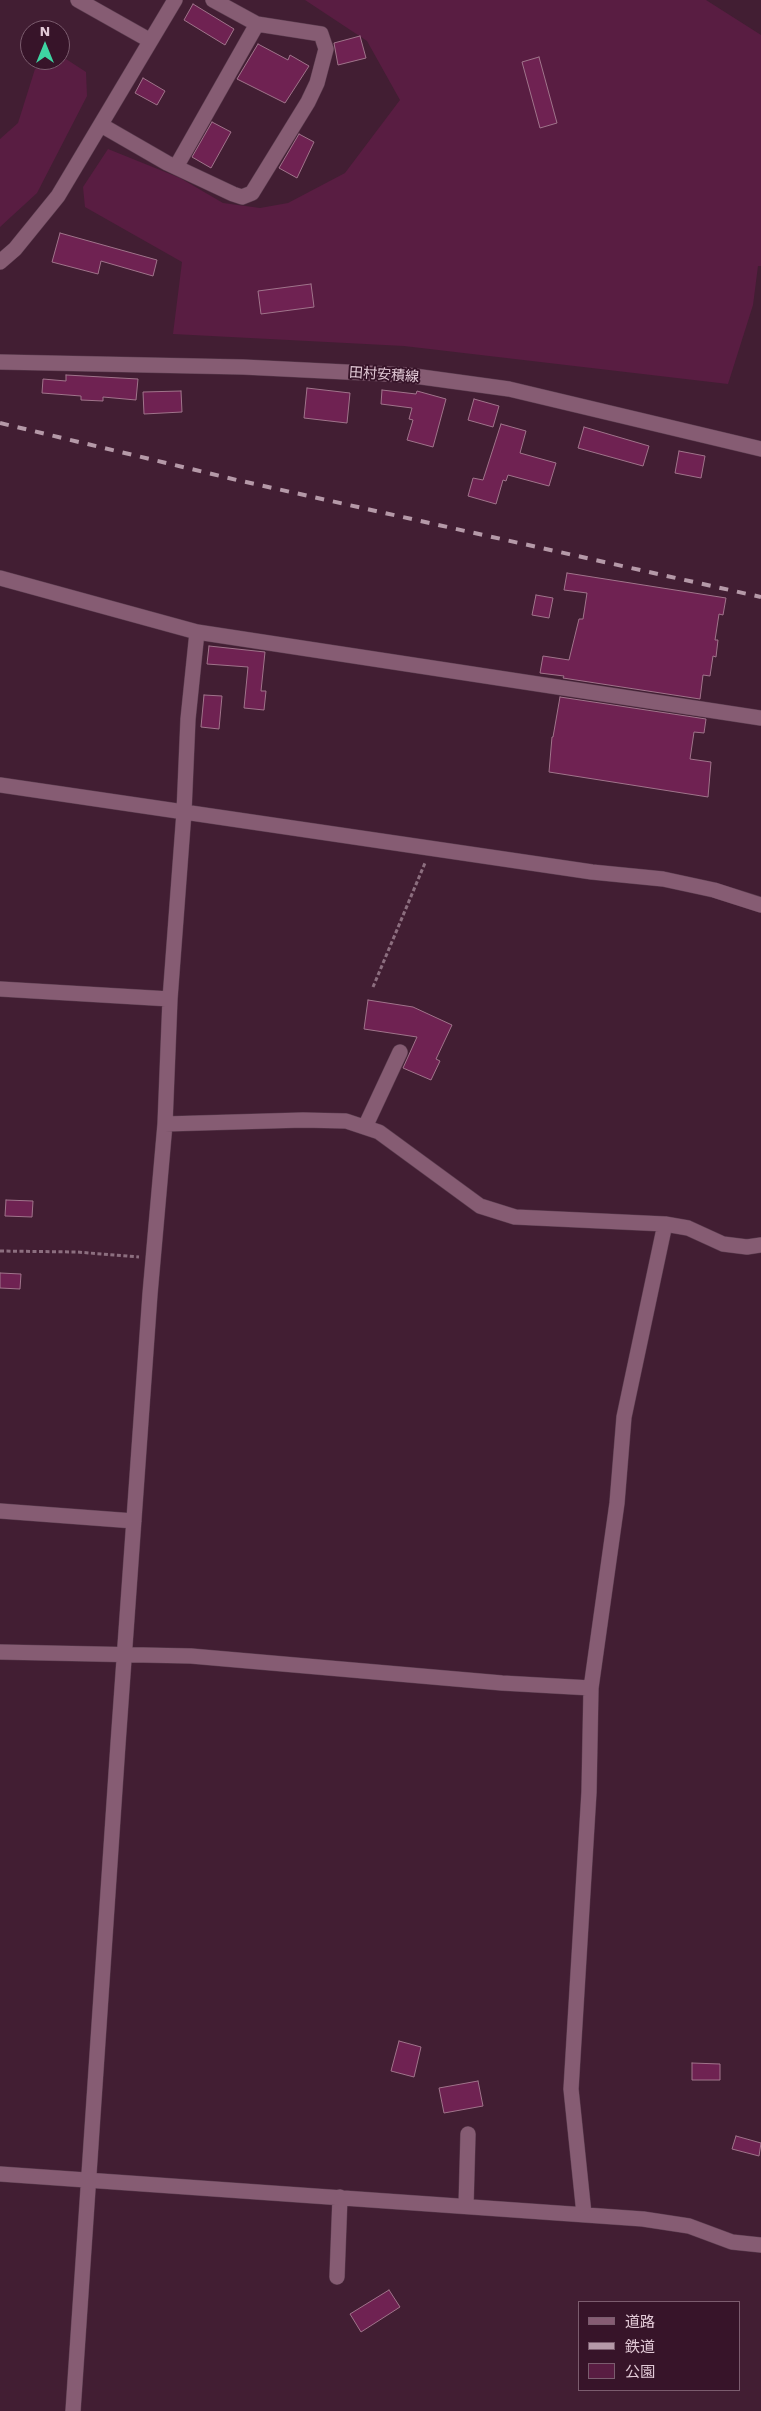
<!DOCTYPE html>
<html>
<head>
<meta charset="utf-8">
<style>
  body { margin:0 }
  #map { position:relative; width:761px; height:2411px; overflow:hidden; background:#421e33; font-family:"Work Sans","Noto Sans JP",sans-serif }
  canvas { display:block }
  .legend { position:absolute; left:578px; top:2301px; width:162px; height:90px; box-sizing:border-box; background:#371429; border:1px solid #7b5c6e; margin:0; padding:6px 9px; list-style:none; font-size:15px; color:#e2c9d6 }
  .legend li { display:flex; align-items:center; gap:10px; height:25px }
  .legend b { width:25px; border:1px solid #7b5c6e }
  .north { position:absolute; left:20px; top:20px; width:50px; height:50px; box-sizing:border-box; background:#371429; border:1px solid #7b5c6e; border-radius:50%; rotate:0deg; font-size:14px; font-weight:700; line-height:20px; text-align:center; color:#e2c9d6 }
  .north::after { content:''; display:block; margin:auto; width:18px; height:22px; background:#3ed4a2; clip-path:polygon(50% 0,100% 100%,50% 72%,0 100%) }
</style>
</head>
<body>
<div id="map">
<canvas width="761" height="2411"></canvas>
<ul class="legend">
<li><b style="height:6px;background:#865c73"></b>道路</li>
<li><b style="height:6px;background:#b599a8"></b>鉄道</li>
<li><b style="height:14px;background:#591d42"></b>公園</li>
</ul>
<div class="north">N</div>
</div>
<script>
const context = document.querySelector('canvas').getContext('2d');
context.lineJoin = 'round';
function fill(path, color) {
  context.fillStyle = color;
  context.fill(path, 'evenodd');
}
function shape(rows) {
  const path = new Path2D();
  for (const r of rows) {
    path.moveTo(r[0], r[1]);
    for (let i = 2; i < r.length; i += 2) path.lineTo(r[i], r[i + 1]);
  }
  return path;
}
function trace(path, color, width, dash) {
  context.strokeStyle = color;
  context.lineWidth = width;
  context.lineCap = dash ? 'butt' : 'round';
  context.setLineDash(dash || []);
  context.stroke(path);
}
function label(font, color, halo, rows, align = 'center') {
  context.font = font + ' "Work Sans","Noto Sans JP",sans-serif';
  context.lineWidth = 4;
  context.setLineDash([]);
  context.textBaseline = 'middle';
  context.strokeStyle = halo;
  context.fillStyle = color;
  for (const [text, x, y, turn = 0] of rows) {
    context.save();
    context.translate(x, y);
    context.rotate((+turn || 0) * Math.PI / 180);
    context.textAlign = isNaN(turn) ? turn : align;
    if (halo) context.strokeText(text, 0, 0);
    context.fillText(text, 0, 0);
    context.restore();
  }
}
fill(shape([
  [305,0,706,0,761,35,761,266,758,266,753,305,728,384,404,346,173,334,182,262,85,207,83,187,108,149,180,178,223,203,260,208,288,203,345,173,400,100,367,41],
  [66,59,86,72,87,96,37,193,0,227,0,139,18,123,35,69]
]), '#591d42');
const building = shape([
  [193,4,234,29,225,45,184,20,193,4],
  [360,36,366,58,338,65,334,43,360,36],
  [258,44,288,60,290,55,309,66,285,103,237,79,258,44],
  [539,57,557,123,540,128,522,62,539,57],
  [143,78,165,91,157,105,135,93,143,78],
  [212,122,231,132,211,168,192,157,212,122],
  [299,134,314,142,297,178,279,168,299,134],
  [60,233,157,260,153,276,101,261,98,274,52,262,60,233],
  [311,284,314,307,261,314,258,291,311,284],
  [66,375,138,379,136,400,103,397,103,401,81,400,81,396,42,393,43,379,66,381,66,375],
  [307,388,350,393,347,423,304,418,307,388],
  [382,390,416,394,417,391,446,399,433,447,407,440,413,420,409,419,412,408,381,404,382,390],
  [181,391,182,412,144,414,143,392,181,391],
  [474,399,499,406,493,427,468,420,474,399],
  [501,424,526,431,520,453,556,463,549,486,508,475,506,481,503,480,496,504,468,496,473,478,483,480,501,424],
  [584,427,649,446,643,466,578,448,584,427],
  [679,451,705,456,701,478,675,473,679,451],
  [567,573,726,598,723,615,719,614,715,640,718,640,716,657,713,656,710,676,703,675,700,699,563,678,564,676,540,673,543,656,569,660,579,619,583,619,587,593,564,590,567,573],
  [536,595,553,598,549,618,532,615,536,595],
  [209,646,265,652,261,691,266,691,264,710,244,708,248,667,207,664,209,646],
  [204,695,222,696,219,729,201,727,204,695],
  [560,697,706,719,704,733,694,732,690,759,711,762,708,797,549,772,552,737,553,737,560,697],
  [368,1000,413,1007,452,1025,436,1059,440,1061,431,1080,403,1068,417,1037,364,1029,368,1000],
  [6,1200,33,1201,32,1217,5,1216,6,1200],
  [0,1273,21,1274,20,1289,0,1288,0,1273],
  [399,2041,421,2047,414,2077,391,2071,399,2041],
  [692,2063,720,2064,720,2080,692,2080,692,2063],
  [478,2081,483,2106,444,2113,439,2088,478,2081],
  [736,2136,761,2143,759,2156,732,2149,736,2136],
  [389,2290,400,2307,361,2332,350,2314,389,2290]
]);
fill(building, '#6f2252');
trace(building, '#a0748b', 1);
const street = shape([
  [78,0,149,40],
  [101,125,167,163,233,194,242,197,252,193,308,102,317,83,326,49,321,34,257,24,213,0],
  [176,167,257,24],
  [0,262,15,249,58,196,175,0],
  [0,578,197,632,188,719,184,812,170,999,165,1124,150,1294,118,1744,73,2411],
  [197,632,761,718],
  [0,785,592,872,663,879,714,890,761,905],
  [0,989,170,999],
  [165,1124,303,1120,346,1121,379,1132,480,1206,515,1217,665,1224,688,1228,723,1244,747,1247,761,1245],
  [365,1127,400,1052],
  [0,1511,134,1521],
  [0,1652,191,1656,502,1683,591,1688],
  [0,2174,643,2219,689,2226,732,2242,761,2245],
  [466,2206,468,2134],
  [584,2214,571,2089,589,1792,591,1688,617,1503,624,1417,665,1224],
  [337,2277,340,2197]
]);
const secondary = shape([
  [0,362,243,367,407,375,509,389,761,449]
]);
trace(street, '#5b3d4f', 16);
trace(secondary, '#5b3d4f', 16);
trace(shape([
  [373,987,425,863],
  [0,1251,77,1252,139,1257]
]), '#8c6e7f', 3, [4, 2.5]);
trace(street, '#865c73', 15);
trace(secondary, '#865c73', 15);
trace(shape([
  [0,423,237,480,761,597]
]), '#b599a8', 4, [9, 9]);
label('14px', '#e2c9d6', '#371429', [
  ["田村安積線",384,375,4]
]);
</script>
</body>
</html>
